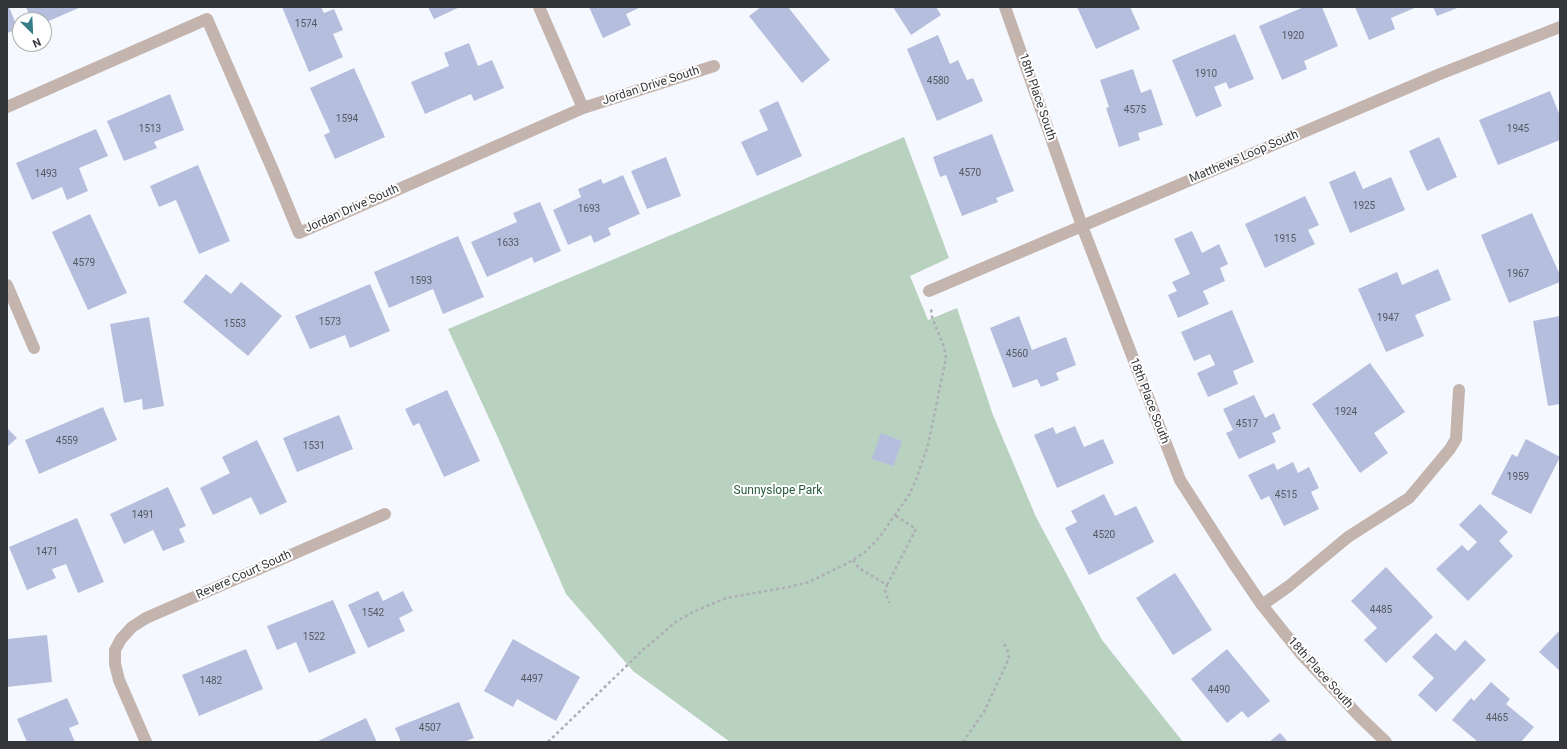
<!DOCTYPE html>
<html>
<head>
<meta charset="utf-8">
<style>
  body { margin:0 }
  #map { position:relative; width:1567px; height:749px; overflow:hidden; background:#f6f8ff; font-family:Roboto,sans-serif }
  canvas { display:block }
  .frame { position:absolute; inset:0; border:8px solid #34363a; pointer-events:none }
  .north { position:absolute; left:12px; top:12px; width:40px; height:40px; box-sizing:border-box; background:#fff; border:1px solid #aeafb0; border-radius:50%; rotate:156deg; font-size:11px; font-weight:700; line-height:16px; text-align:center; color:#34363a }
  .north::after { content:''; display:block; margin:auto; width:14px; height:18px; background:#357d86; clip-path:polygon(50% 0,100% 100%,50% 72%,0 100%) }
</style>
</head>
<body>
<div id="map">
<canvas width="1567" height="749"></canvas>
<div class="frame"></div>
<div class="north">N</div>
</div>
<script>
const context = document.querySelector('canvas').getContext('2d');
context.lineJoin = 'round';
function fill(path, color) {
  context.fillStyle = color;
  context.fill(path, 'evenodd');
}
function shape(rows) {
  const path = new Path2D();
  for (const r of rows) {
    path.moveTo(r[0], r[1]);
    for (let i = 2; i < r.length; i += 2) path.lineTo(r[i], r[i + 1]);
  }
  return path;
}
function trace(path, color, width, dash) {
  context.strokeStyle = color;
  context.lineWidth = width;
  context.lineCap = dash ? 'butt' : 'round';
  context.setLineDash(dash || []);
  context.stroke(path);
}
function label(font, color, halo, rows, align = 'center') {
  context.font = font + ' Roboto,sans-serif';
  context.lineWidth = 4;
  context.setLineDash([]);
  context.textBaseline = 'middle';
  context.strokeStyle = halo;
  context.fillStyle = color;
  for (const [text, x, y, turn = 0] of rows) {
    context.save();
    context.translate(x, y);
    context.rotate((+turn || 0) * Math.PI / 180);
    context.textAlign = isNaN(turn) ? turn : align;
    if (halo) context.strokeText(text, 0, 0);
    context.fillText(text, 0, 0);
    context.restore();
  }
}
fill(shape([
  [904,137,949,258,910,276,928,320,957,308,993,415,1036,517,1102,640,1183,742,730,742,633,671,566,594,499,440,448,329]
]), '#b9d2c0');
fill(shape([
  [7,7,9,7,18,29,7,33],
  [26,7,81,7,44,23,44,20,31,20],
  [282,7,321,7,324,13,334,9,343,30,333,34,343,57,309,72],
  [428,7,460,7,434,19],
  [589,7,641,7,626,14,631,25,603,38],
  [761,7,788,7,830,60,802,83,749,16],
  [893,7,936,7,941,15,911,35],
  [1077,7,1130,7,1140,29,1096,49],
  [1304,7,1322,7,1338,46,1304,61,1307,69,1282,80,1259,26],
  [1355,7,1417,7,1391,18,1395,29,1369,40],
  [1433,7,1460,7,1437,16],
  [1235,34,1254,79,1229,89,1226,82,1214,87,1222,106,1196,117,1172,60],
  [938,35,950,64,958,60,967,80,973,78,983,101,937,121,907,49],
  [469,43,478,66,492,60,504,88,474,101,471,94,425,114,411,82,449,66,444,53],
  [354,68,385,137,335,159,324,135,330,132,310,88],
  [1133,69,1141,93,1151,89,1163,125,1138,133,1140,140,1119,147,1106,108,1109,107,1100,80],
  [1550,91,1560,116,1560,140,1498,165,1479,120],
  [170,94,184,130,154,142,157,148,124,161,107,121],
  [778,101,802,156,757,176,741,142,768,130,759,110],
  [96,129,108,156,79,168,88,191,67,200,62,187,32,200,16,163],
  [992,134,1014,191,996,198,998,202,962,216,946,175,940,177,933,157],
  [1439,137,1457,177,1427,191,1409,151],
  [666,157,681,196,647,209,631,171],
  [198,165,230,241,199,254,176,200,159,207,150,186],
  [1355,171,1363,189,1391,177,1405,210,1350,233,1329,182],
  [623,175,640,214,608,228,611,235,594,243,591,235,568,245,553,210,581,197,578,189,601,179,603,184],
  [1305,196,1319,225,1308,230,1315,244,1265,268,1245,224],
  [540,202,561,251,534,263,532,257,487,277,471,242,517,222,513,213],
  [1532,213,1560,275,1560,282,1509,303,1481,235],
  [90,214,127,293,88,310,52,232],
  [1192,231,1202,253,1219,244,1228,264,1220,268,1225,281,1203,291,1209,304,1178,318,1168,295,1177,291,1172,282,1190,274,1174,239],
  [458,236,484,297,443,314,433,289,389,308,374,272],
  [1438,269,1451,300,1415,315,1424,336,1386,352,1358,289,1397,272,1402,285],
  [206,274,231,294,241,282,282,316,248,356,183,302],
  [370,284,390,331,350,348,345,335,310,349,295,316],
  [1232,310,1254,362,1233,371,1238,384,1208,397,1197,373,1215,365,1210,354,1194,361,1181,332],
  [1019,316,1032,350,1066,337,1076,365,1056,373,1059,380,1041,387,1037,379,1013,388,990,328],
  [1560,316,1560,404,1548,406,1533,321],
  [149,317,164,406,143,410,142,399,124,403,110,324],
  [1370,363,1405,412,1374,433,1388,453,1360,473,1312,404],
  [447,390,480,461,444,477,419,423,413,426,405,409],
  [1254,395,1265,418,1274,413,1281,429,1272,433,1276,442,1239,459,1226,433,1233,430,1223,409],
  [103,407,117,440,39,474,25,440],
  [339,415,353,449,297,472,283,438],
  [1075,426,1084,447,1103,439,1114,463,1057,488,1034,435,1053,427,1056,434],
  [7,428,17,438,7,447],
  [881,433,902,441,894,466,872,459],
  [1526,439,1560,457,1531,514,1491,494,1512,454,1517,457],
  [257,440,287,502,260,515,251,497,213,515,200,488,230,473,222,457],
  [1293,462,1298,473,1309,467,1319,488,1311,492,1319,509,1284,526,1269,496,1261,500,1248,475,1274,463,1277,470],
  [168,487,186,526,179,529,185,542,163,551,153,530,124,544,110,514],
  [1104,494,1115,516,1136,506,1154,542,1089,575,1065,528,1077,522,1071,511],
  [1480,504,1508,532,1499,541,1513,556,1468,601,1436,569,1462,545,1468,551,1477,542,1459,525],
  [77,518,104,582,78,593,66,564,52,569,56,578,27,590,9,547],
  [1386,567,1433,617,1386,663,1364,640,1377,628,1351,601],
  [1175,573,1212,630,1173,655,1136,598],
  [378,591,383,601,403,591,413,611,399,618,405,631,368,648,348,605],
  [333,600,356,653,309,673,296,642,277,650,267,626],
  [1560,630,1560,671,1539,652],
  [1436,633,1455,651,1465,640,1486,660,1436,712,1418,695,1434,678,1412,657],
  [47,635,52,682,7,687,7,639],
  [513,639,580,677,556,721,517,699,513,707,484,691],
  [246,649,263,689,199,716,182,675],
  [1227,649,1270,701,1248,718,1242,711,1227,723,1191,679],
  [1491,682,1510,699,1506,704,1534,727,1521,742,1478,742,1452,720,1471,698,1474,701],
  [67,698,79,724,69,728,75,742,27,742,17,719],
  [459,702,474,738,464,742,401,742,395,728],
  [366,718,377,742,316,742],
  [1280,733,1288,742,1269,742]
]), '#b5bfdd');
trace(shape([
  [853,560,859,568,887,585,885,590,889,603],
  [887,585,916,529,896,516],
  [548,742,644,649,677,621,693,612,726,598,789,587,809,582,848,563,865,552,879,538,909,495,916,480,928,445,946,358,944,347,932,317,931,309],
  [963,742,984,712,1009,658,1007,649,1002,641]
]), '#acaeb4', 2.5, [3, 3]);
trace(shape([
  [539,7,583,108],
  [1005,7,1082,226,1180,480,1232,561,1262,605,1302,655,1359,716,1386,742],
  [7,107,207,19,275,175,299,233,583,108,714,66],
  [7,285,34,348],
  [929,291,1440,74,1560,27],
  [1262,605,1289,586,1348,537,1409,498,1450,449,1456,439,1459,390],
  [146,742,119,680,115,664,115,650,121,639,132,627,146,618,385,514]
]), '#c3b4ad', 12);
label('10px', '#545863', null, [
  ["1574",306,24],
  ["1920",1293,36],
  ["1910",1206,74],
  ["4580",938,81],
  ["4575",1135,110],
  ["1594",347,119],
  ["1513",150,129],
  ["1945",1518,129],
  ["4570",970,173],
  ["1493",46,174],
  ["1925",1364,206],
  ["1693",589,209],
  ["1915",1285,239],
  ["1633",508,243],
  ["4579",84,263],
  ["1967",1518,274],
  ["1593",421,281],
  ["1947",1388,318],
  ["1573",330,322],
  ["1553",235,324],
  ["4560",1017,354],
  ["1924",1346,412],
  ["4517",1247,424],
  ["4559",67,441],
  ["1531",314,446],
  ["1959",1518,477],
  ["4515",1286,495],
  ["1491",143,515],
  ["4520",1104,535],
  ["1471",47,552],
  ["4485",1381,610],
  ["1542",373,613],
  ["1522",314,637],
  ["4497",532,679],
  ["1482",211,681],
  ["4490",1219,690],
  ["4465",1497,718],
  ["4507",430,728]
]);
label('12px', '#34363a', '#fff', [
  ["Jordan Drive South",651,86,-18],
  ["18th Place South",1037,97,71],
  ["Matthews Loop South",1244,157,-23],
  ["Jordan Drive South",352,209,-24],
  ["18th Place South",1149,401,69],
  ["Revere Court South",244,575,-24],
  ["18th Place South",1320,673,48]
]);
label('12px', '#28593a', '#fff', [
  ["Sunnyslope Park",778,491]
]);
</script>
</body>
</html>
